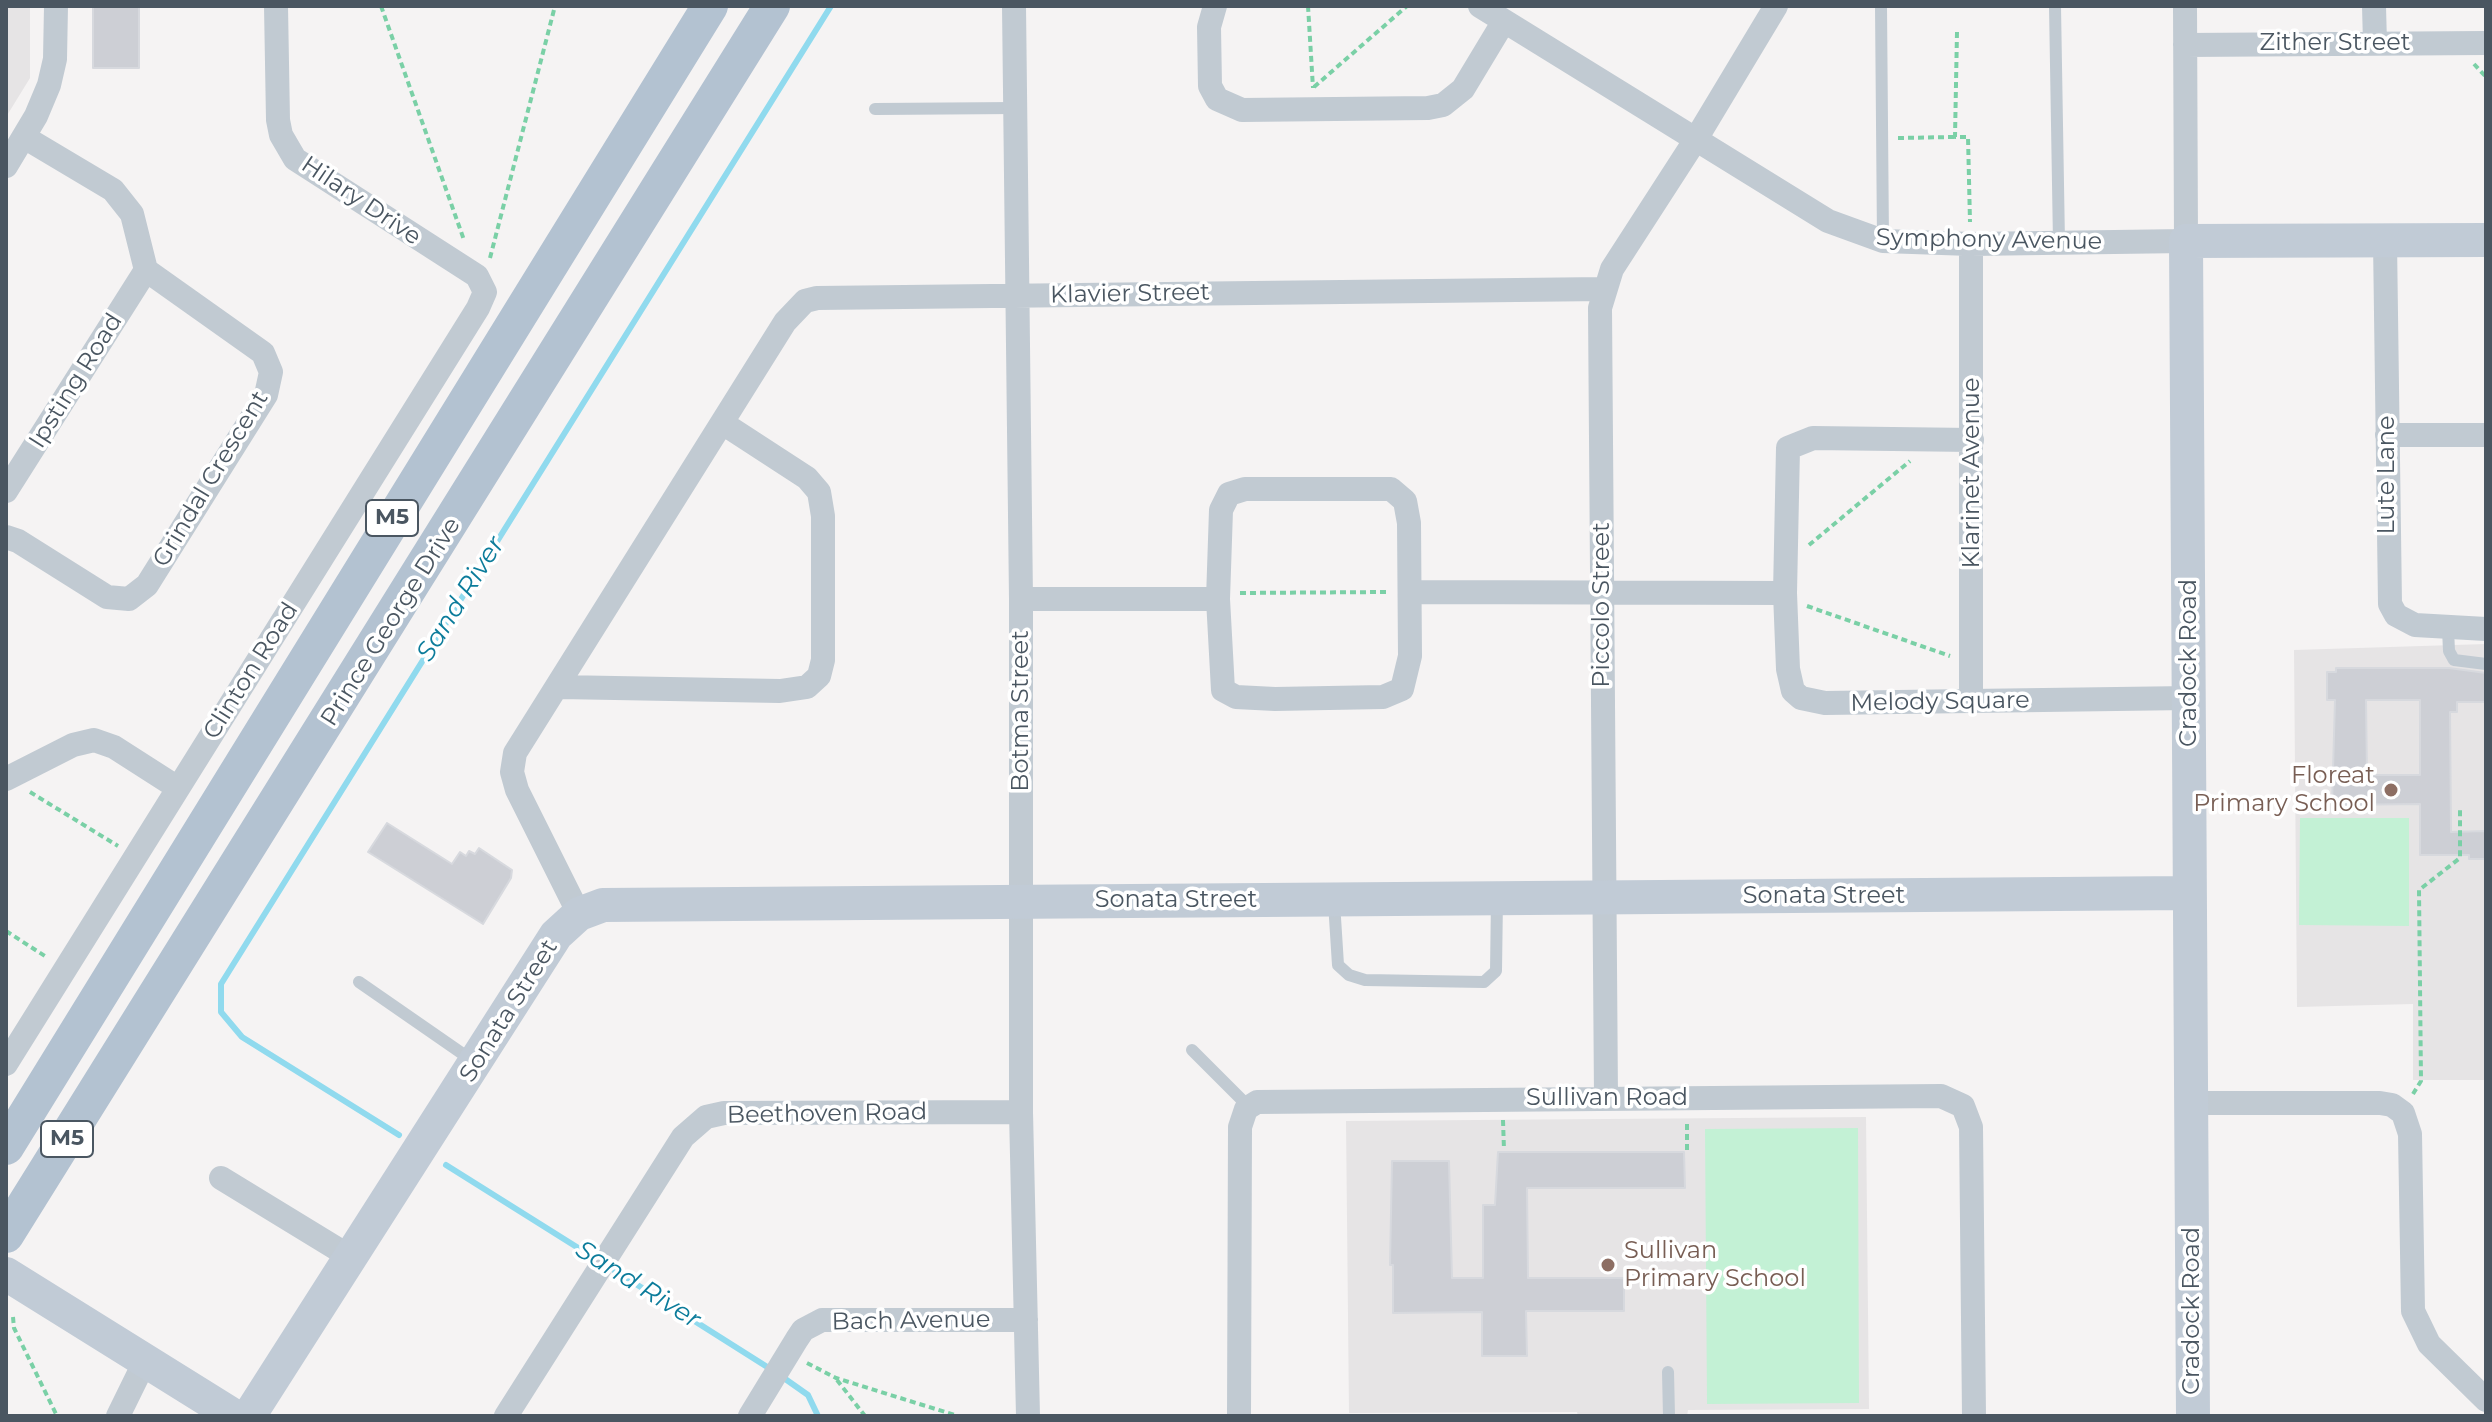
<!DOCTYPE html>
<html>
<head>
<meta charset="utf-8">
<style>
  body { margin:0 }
  #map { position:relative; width:2492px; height:1422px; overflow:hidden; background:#f5f3f3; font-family:Montserrat,sans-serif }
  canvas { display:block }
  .frame { position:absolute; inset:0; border:8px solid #4a5661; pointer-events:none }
</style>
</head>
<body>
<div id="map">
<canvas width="2492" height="1422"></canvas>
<div class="frame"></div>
</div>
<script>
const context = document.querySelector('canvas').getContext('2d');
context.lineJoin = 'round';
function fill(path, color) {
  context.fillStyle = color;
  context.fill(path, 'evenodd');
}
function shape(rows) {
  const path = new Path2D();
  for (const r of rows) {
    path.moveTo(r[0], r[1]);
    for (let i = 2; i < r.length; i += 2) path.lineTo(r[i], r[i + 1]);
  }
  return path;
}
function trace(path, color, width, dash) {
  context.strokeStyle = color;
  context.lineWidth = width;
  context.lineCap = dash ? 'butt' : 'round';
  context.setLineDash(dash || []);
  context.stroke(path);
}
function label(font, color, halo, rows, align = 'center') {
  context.font = font + ' Montserrat,sans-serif';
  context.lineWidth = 7;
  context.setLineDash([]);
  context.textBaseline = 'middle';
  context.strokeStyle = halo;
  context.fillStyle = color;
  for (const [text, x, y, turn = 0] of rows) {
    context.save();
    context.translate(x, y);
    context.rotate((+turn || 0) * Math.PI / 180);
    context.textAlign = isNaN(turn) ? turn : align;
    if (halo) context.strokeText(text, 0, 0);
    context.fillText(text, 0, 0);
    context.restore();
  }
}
fill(shape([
  [6,6,30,6,30,78,6,117],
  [2486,644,2486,1080,2413,1080,2413,1004,2297,1007,2294,650],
  [1866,1117,1869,1409,1688,1410,1687,1416,1578,1416,1577,1412,1349,1413,1346,1121]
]), '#e6e4e5');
fill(shape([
  [2300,818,2409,818,2409,926,2299,925],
  [1858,1128,1859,1403,1707,1404,1705,1129]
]), '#c3f1d5');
trace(shape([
  [399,1135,242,1037,221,1012,221,984,831,6],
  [446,1165,599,1261],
  [609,1267,772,1370],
  [781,1376,808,1395,818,1416]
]), '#90daee', 6);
const building = shape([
  [93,6,139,6,139,68,93,68,93,6],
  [2336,668,2449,668,2486,673,2486,702,2457,702,2457,712,2450,712,2451,832,2486,831,2486,859,2469,859,2469,855,2420,855,2420,804,2332,805,2335,700,2327,700,2327,672,2336,672,2336,668],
  [2366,700,2420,700,2420,775,2367,775,2366,700],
  [387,823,452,864,460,852,466,856,469,851,475,854,479,848,512,870,511,878,483,924,368,852,387,823],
  [1498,1152,1684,1152,1685,1188,1527,1188,1528,1278,1624,1278,1624,1311,1526,1311,1527,1356,1482,1356,1482,1312,1393,1313,1393,1265,1390,1265,1392,1161,1449,1161,1452,1278,1483,1278,1483,1205,1495,1205,1498,1152]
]);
fill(building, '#cdcfd5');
trace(building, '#d7d9de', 2);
trace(shape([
  [381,6,464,240],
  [1308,6,1313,88],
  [1957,32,1955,137,1968,137,1970,222],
  [2474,64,2486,77],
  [1314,87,1407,6],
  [1898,138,1955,137],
  [490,258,555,6],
  [1809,545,1910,461],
  [1240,593,1388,592],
  [1807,606,1950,656],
  [30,792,118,846],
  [6,931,48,958],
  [2413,1094,2421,1081,2419,890,2460,858,2460,809],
  [1503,1120,1504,1150],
  [1687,1150,1687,1120],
  [13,1317,14,1328,57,1416],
  [807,1363,836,1378,958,1416],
  [837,1380,865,1416]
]), '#7ad0a6', 4, [6, 4]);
trace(shape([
  [1881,6,1883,241],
  [2055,6,2059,243],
  [875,109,1016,108],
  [2448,629,2449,651,2454,660,2486,664],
  [1334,902,1338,965,1349,975,1365,980,1484,982,1496,971,1497,899],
  [359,982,473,1061],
  [1192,1050,1249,1107],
  [1668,1372,1669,1416]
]), '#c1cad2', 12);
trace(shape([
  [1014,6,1021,599,1021,1112,1028,1416],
  [1215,6,1209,27,1210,86,1217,99,1242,110,1428,108,1443,105,1463,89,1504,21],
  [1480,6,1828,221,1883,241,1971,244,2186,241,2185,6],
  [2374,6,2375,43],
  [2185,45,2486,43],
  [6,166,36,116,49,85,55,59,56,6],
  [2385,241,2390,604,2396,615,2415,625,2486,629],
  [1971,244,1971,701],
  [2387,435,2486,435],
  [1972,440,1813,438,1788,448,1785,593,1788,669,1793,691,1801,698,1825,703,2189,698],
  [1245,489,1391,489,1405,501,1409,523,1410,656,1402,689,1383,697,1275,699,1236,697,1223,690,1218,599,1221,510,1229,494,1245,489],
  [6,491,146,270],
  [6,537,18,541,107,597,129,599,147,585,266,395,271,372,263,353,146,270,132,214,113,190,24,137],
  [1410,592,1785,593],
  [1021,599,1218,599],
  [560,687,780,691,807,687,819,676,823,660,823,516,819,492,807,478,724,424],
  [6,779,73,745,94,740,114,747,178,788],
  [579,914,517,790,512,772,515,753,785,322,805,301,817,298,1604,289],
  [6,1064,478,308,485,292,477,276,295,159,281,135,278,120,276,6],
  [1606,1097,1600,308,1612,269,1696,139,1776,6],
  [2190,1103,2380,1103,2392,1105,2403,1113,2410,1134,2413,1311,2429,1344,2486,1400],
  [221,1178,352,1258],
  [118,1416,145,1361],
  [506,1416,683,1137,706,1117,724,1113,1021,1112],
  [750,1416,797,1339,803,1330,822,1320,1026,1320],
  [1239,1416,1240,1127,1246,1109,1257,1102,1941,1096,1963,1106,1971,1127,1974,1416]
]), '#c1cad2', 24);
trace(shape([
  [6,1274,234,1416],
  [249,1416,556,935,579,914,603,905,2189,893],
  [2193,1416,2186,241,2486,240]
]), '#c1cbd6', 34);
trace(shape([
  [6,1147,710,6],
  [6,1235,772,6]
]), '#b3c2d1', 36);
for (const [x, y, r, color] of [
  [2391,790,8,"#8d6e63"],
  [1608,1265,8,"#8d6e63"]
]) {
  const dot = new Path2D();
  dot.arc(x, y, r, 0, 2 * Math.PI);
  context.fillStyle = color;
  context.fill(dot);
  trace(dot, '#fff', 3);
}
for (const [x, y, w] of [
  [392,518,52],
  [67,1139,52]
]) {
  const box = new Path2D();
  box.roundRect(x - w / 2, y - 18, w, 36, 6);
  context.fillStyle = '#fff';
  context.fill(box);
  trace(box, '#4a5661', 2);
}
label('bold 22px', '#4a5661', null, [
  ["M5",392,518],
  ["M5",67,1139]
]);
label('24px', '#4a5661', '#fff', [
  ["Zither Street",2335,43],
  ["Hilary Drive",361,201,34],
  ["Symphony Avenue",1989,240,1],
  ["Klavier Street",1130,294,-1],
  ["Ipsting Road",76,381,-58],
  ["Klarinet Avenue",1972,473,-90],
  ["Lute Lane",2387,475,-90],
  ["Grindal Crescent",211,479,-59],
  ["Piccolo Street",1602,605,-90],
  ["Prince George Drive",391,622,-58],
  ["Cradock Road",2189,663,-90],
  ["Clinton Road",251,671,-58],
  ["Melody Square",1940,702,-1],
  ["Botma Street",1021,711,-90],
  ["Sonata Street",1824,896],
  ["Sonata Street",1176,900],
  ["Sonata Street",509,1011,-58],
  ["Sullivan Road",1607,1098],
  ["Beethoven Road",827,1114,-1],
  ["Cradock Road",2192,1311,-90],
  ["Bach Avenue",911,1321,-1]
]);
label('24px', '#785e54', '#fff', [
  ["Floreat",2375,776],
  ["Primary School",2375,804],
  ["Sullivan",1624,1251,"left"],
  ["Primary School",1624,1279,"left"]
], 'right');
label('italic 26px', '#0c7c9b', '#fff', [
  ["Sand River",461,599,-58],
  ["Sand River",638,1285,32]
]);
</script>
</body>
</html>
